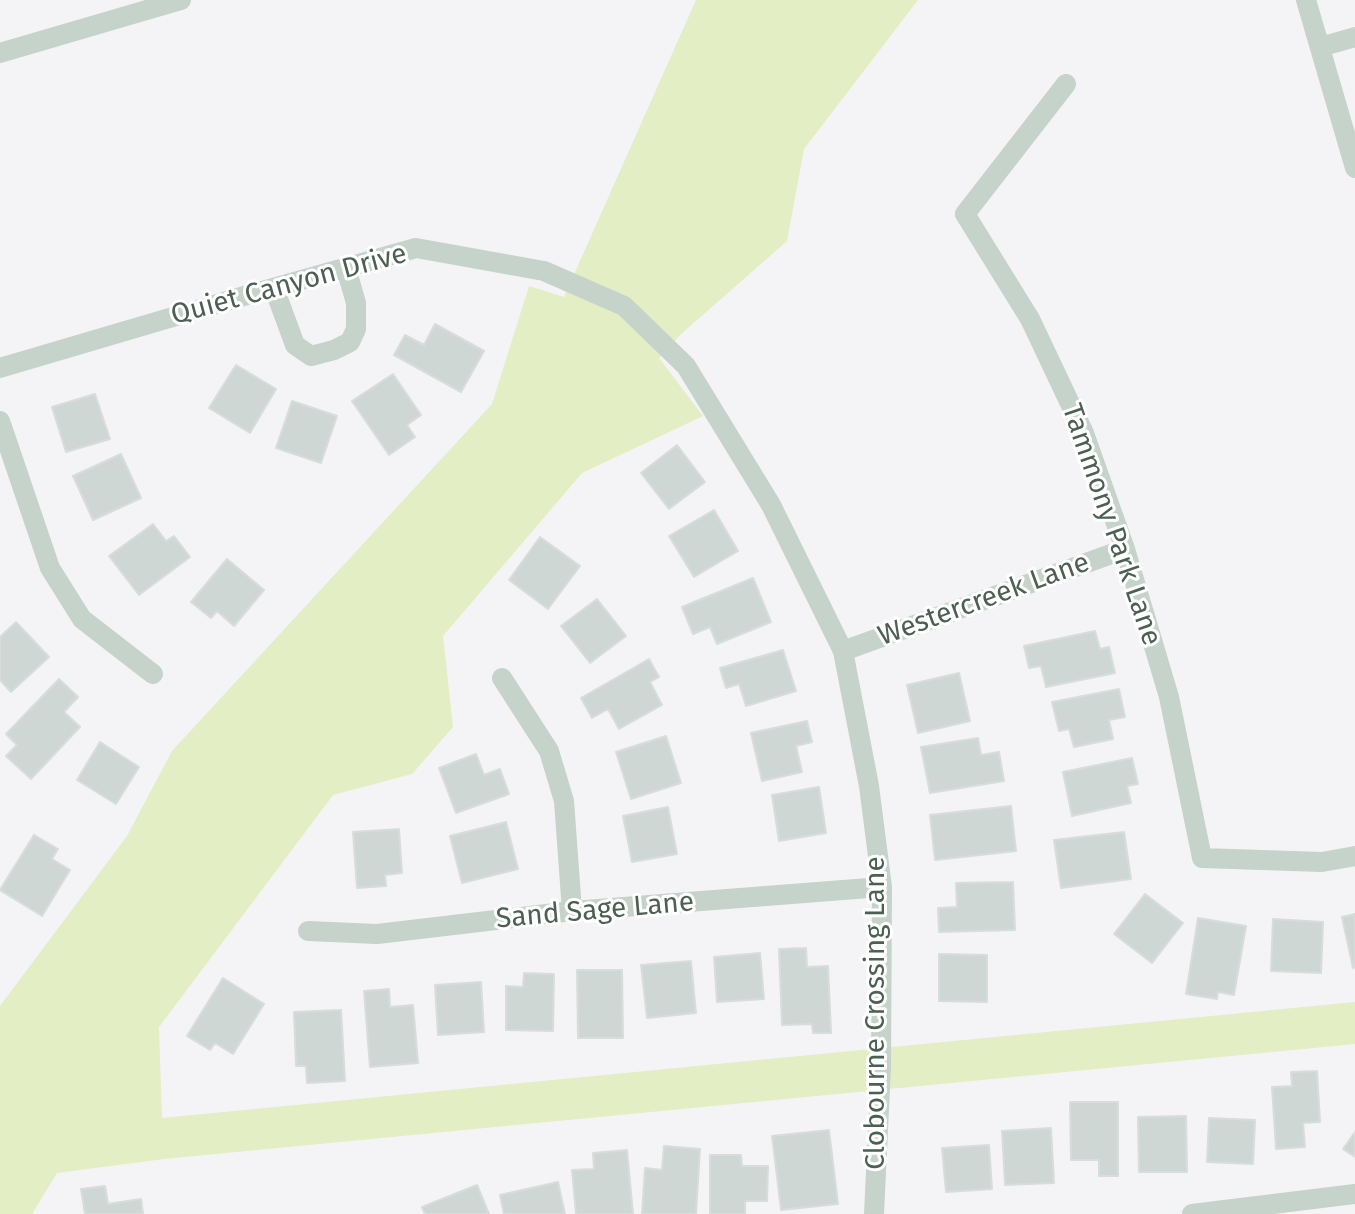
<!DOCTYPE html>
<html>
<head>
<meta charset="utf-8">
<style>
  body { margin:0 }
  canvas { display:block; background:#f4f3f5 }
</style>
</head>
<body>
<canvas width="1355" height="1214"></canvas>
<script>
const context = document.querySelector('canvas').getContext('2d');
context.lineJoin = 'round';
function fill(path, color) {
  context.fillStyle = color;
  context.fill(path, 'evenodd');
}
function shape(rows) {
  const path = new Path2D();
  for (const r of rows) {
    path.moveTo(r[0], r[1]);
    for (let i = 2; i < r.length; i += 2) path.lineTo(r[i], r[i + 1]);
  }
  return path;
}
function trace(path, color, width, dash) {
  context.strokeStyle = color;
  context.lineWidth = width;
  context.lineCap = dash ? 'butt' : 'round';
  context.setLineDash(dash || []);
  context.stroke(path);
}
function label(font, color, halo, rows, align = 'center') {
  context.font = font + ' "Fira Sans",sans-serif';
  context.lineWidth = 6;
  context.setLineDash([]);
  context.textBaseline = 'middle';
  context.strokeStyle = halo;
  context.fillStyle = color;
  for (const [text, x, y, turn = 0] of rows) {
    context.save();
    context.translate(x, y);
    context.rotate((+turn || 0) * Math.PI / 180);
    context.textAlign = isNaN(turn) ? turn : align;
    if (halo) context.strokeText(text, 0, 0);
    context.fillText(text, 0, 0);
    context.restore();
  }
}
fill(shape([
  [696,0,918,0,804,149,787,241,680,335,659,358,703,416,582,473,443,636,453,727,412,774,333,795,159,1027,162,1118,1355,1002,1355,1044,164,1159,57,1173,32,1214,0,1214,0,1006,127,836,172,751,492,404,529,286,564,297]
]), '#e3eec5');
const building = shape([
  [435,324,484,351,461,392,394,355,405,335,424,345,435,324],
  [236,365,276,389,250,433,209,408,236,365],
  [393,374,421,415,407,425,415,437,389,455,352,401,393,374],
  [95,394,110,439,66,452,52,407,95,394],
  [292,401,337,416,321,463,276,448,292,401],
  [677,445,705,482,669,509,641,473,677,445],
  [121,454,141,498,93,520,73,476,121,454],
  [714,510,738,551,694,577,669,536,714,510],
  [153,524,166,541,174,536,190,557,139,595,109,556,153,524],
  [540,537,580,566,548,609,509,580,540,537],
  [227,559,264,590,234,626,217,611,211,618,191,602,227,559],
  [753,578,771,622,717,644,710,627,693,634,682,607,753,578],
  [597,599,626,636,590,663,561,626,597,599],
  [16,622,49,657,11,692,0,680,0,637,16,622],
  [1095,631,1100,649,1109,647,1115,673,1046,687,1041,666,1029,668,1024,646,1095,631],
  [783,650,796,691,746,706,739,684,726,688,720,668,783,650],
  [649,659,659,677,650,682,662,705,619,729,608,709,592,718,581,698,649,659],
  [959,673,970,721,918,733,907,685,959,673],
  [59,679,78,697,64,712,80,727,31,779,6,756,17,745,6,734,59,679],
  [1119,689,1125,717,1109,720,1113,739,1074,747,1069,729,1059,731,1052,702,1119,689],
  [807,721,812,742,796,746,802,772,762,781,751,733,807,721],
  [666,736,681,783,631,799,616,752,666,736],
  [978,738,981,755,999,752,1004,781,930,793,921,747,978,738],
  [100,742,139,767,116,804,77,780,100,742],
  [476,754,484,775,500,769,509,794,456,813,439,768,476,754],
  [1132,758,1138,784,1127,786,1131,803,1072,816,1063,772,1132,758],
  [819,787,826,833,779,841,772,795,819,787],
  [1011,806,1016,851,935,860,930,815,1011,806],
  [668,807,677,854,632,862,623,816,668,807],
  [506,822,518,869,462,883,450,836,506,822],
  [399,829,402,873,385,875,386,886,357,888,353,832,399,829],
  [1124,832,1131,879,1061,888,1054,840,1124,832],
  [34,835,58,849,52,859,70,870,42,916,0,890,34,835],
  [1013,882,1015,930,939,932,938,908,957,907,956,883,1013,882],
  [1145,894,1183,923,1152,963,1114,934,1145,894],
  [1355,914,1355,967,1353,968,1342,917,1355,914],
  [1198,918,1246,926,1234,995,1218,992,1217,999,1186,994,1198,918],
  [1273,919,1323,922,1321,973,1271,971,1273,919],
  [806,948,807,967,828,966,831,1033,813,1033,812,1024,782,1025,779,949,806,948],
  [760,953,764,999,717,1002,714,957,760,953],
  [939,954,987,955,987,1002,939,1001,939,954],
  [691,961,696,1013,647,1018,641,965,691,961],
  [577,970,622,970,623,1038,578,1038,577,970],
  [524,973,554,974,553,1031,506,1030,506,986,523,987,524,973],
  [223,978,264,1004,233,1054,215,1043,210,1050,187,1036,223,978],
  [481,982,484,1032,438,1035,435,985,481,982],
  [389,989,390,1007,413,1005,418,1063,370,1067,364,991,389,989],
  [341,1010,345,1081,307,1083,306,1066,296,1066,294,1012,341,1010],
  [1317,1071,1320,1122,1303,1123,1305,1147,1276,1149,1272,1087,1292,1086,1291,1072,1317,1071],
  [1070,1102,1118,1102,1118,1176,1099,1176,1099,1160,1071,1160,1070,1102],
  [1186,1116,1187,1172,1139,1172,1138,1117,1186,1116],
  [1209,1118,1255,1120,1253,1164,1207,1162,1209,1118],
  [1051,1128,1054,1183,1005,1185,1002,1131,1051,1128],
  [829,1130,838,1204,781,1210,772,1136,829,1130],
  [1355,1132,1355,1157,1343,1149,1355,1132],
  [989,1145,992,1189,946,1192,942,1148,989,1145],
  [664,1146,700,1149,696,1214,642,1214,645,1168,662,1170,664,1146],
  [627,1150,633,1214,576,1214,572,1170,594,1169,593,1153,627,1150],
  [710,1155,741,1155,742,1166,768,1166,767,1201,745,1201,745,1214,710,1214,710,1155],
  [558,1182,565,1214,504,1214,500,1195,558,1182],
  [477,1185,489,1214,425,1214,422,1207,477,1185],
  [105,1186,108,1204,141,1199,143,1214,85,1214,81,1189,105,1186]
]);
fill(building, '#cfd7d4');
trace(building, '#d7dddb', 2);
trace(shape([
  [1306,0,1355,168],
  [1320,47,1355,37],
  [0,53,181,0],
  [1066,84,965,214,1030,319,1084,433,1125,549,1169,697,1202,858,1322,862,1355,856],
  [274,288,295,345,311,356,334,350,350,342,356,329,356,303,346,268],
  [0,368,244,296,416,248,544,271,624,306,686,366,771,505,843,651,869,786,882,887,881,1067,874,1214],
  [0,421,50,568,82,619,153,674],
  [843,651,1125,549],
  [502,678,549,751,564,801,572,911],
  [308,931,377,934,572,911,882,887],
  [1192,1214,1355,1194]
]), '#c5d3ca', 20);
label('28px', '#4b5f52', '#fff', [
  ["Quiet Canyon Drive",289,285,-15],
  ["Tammony Park Lane",1111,525,71],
  ["Westercreek Lane",984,600,-20],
  ["Sand Sage Lane",595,911,-5],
  ["Clobourne Crossing Lane",876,1013,-90]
]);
</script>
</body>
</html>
